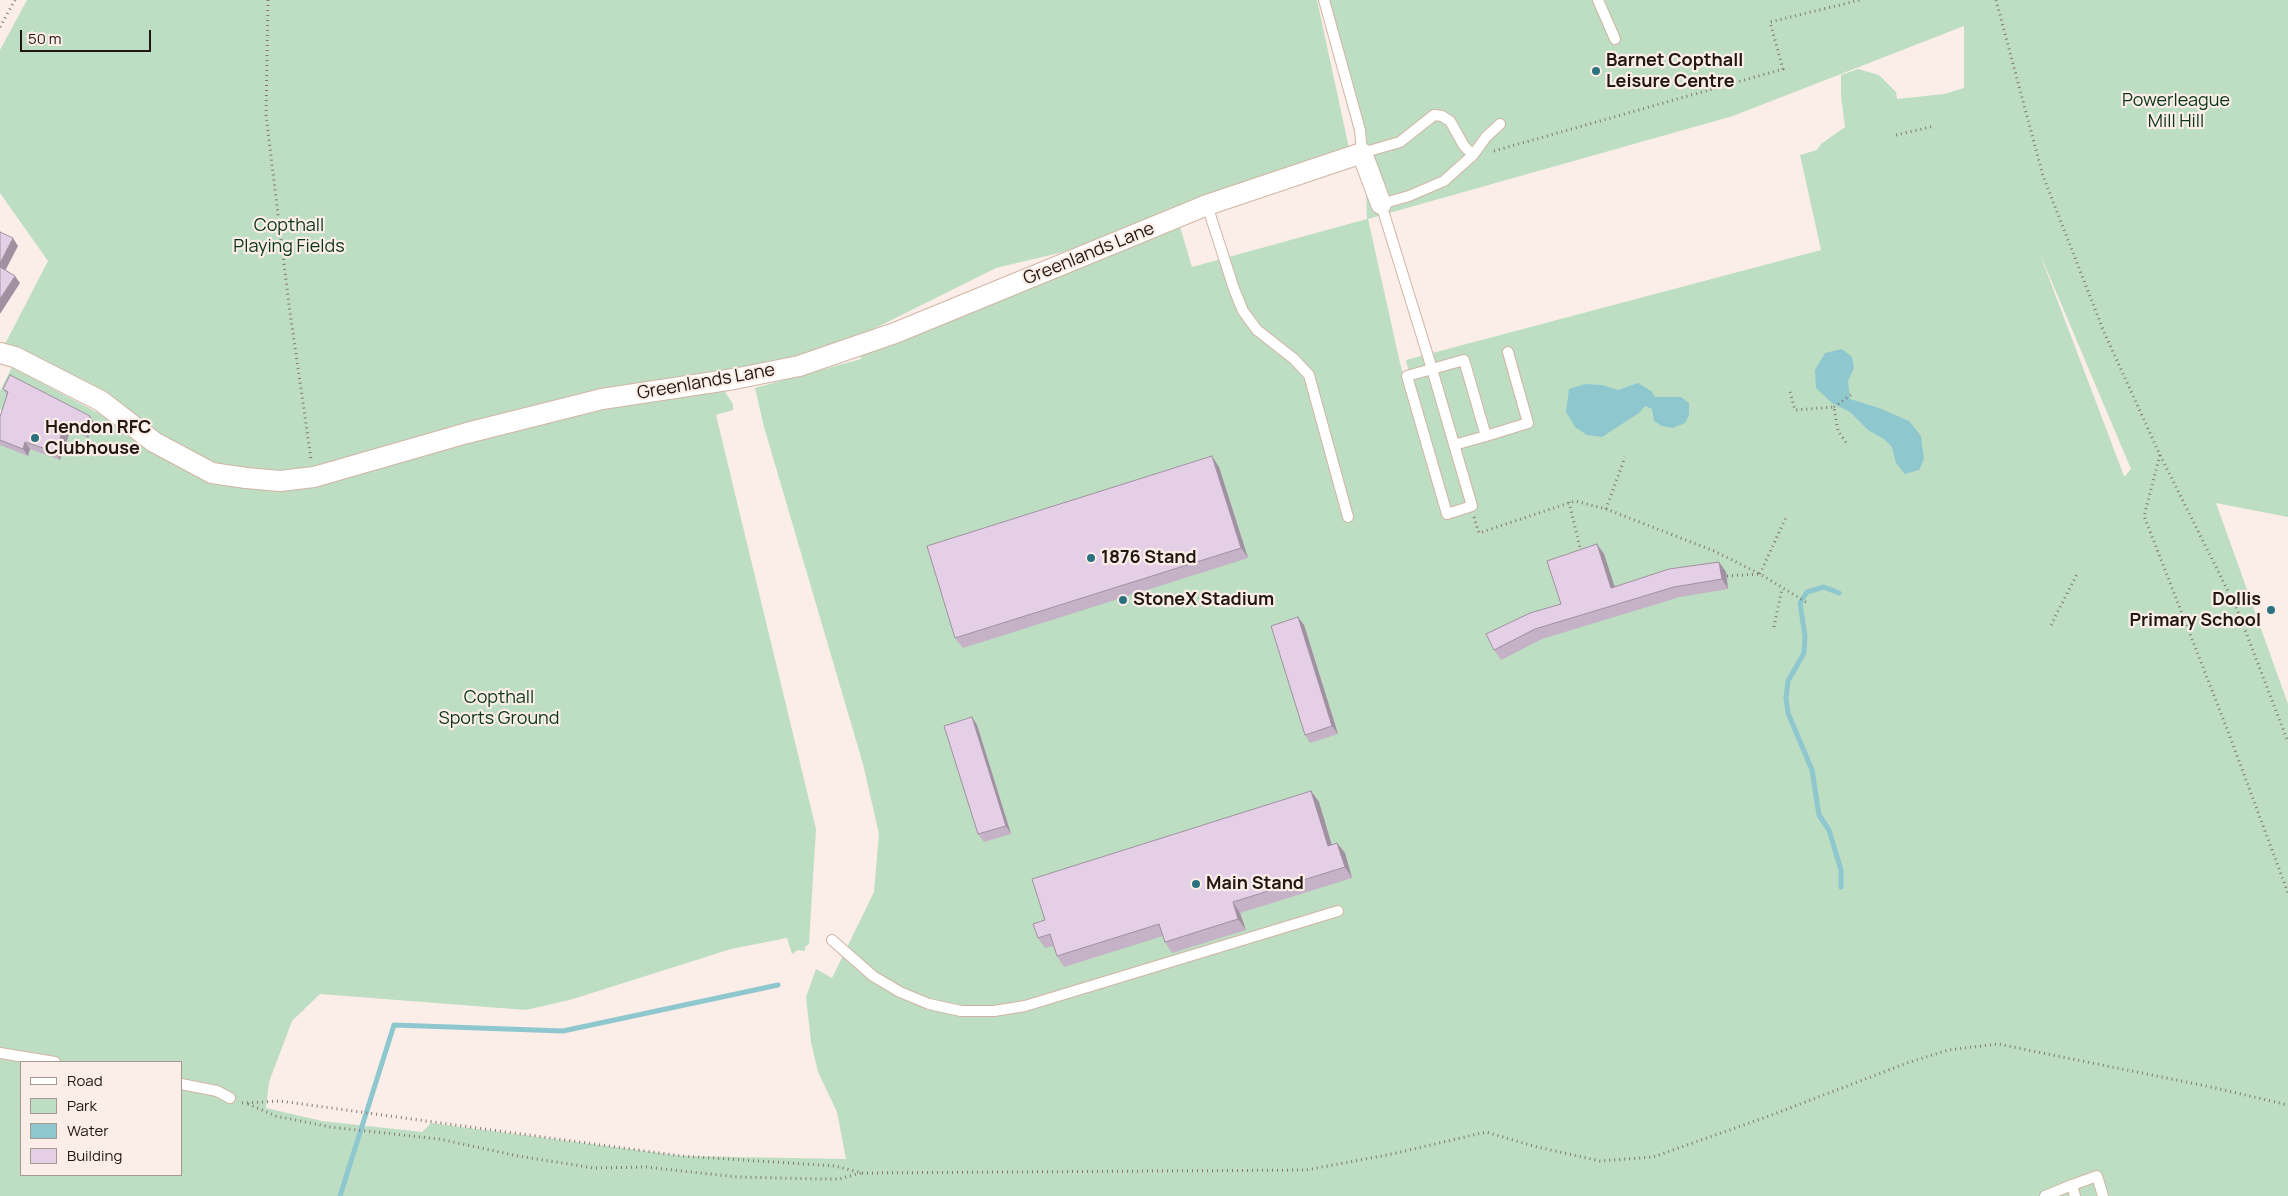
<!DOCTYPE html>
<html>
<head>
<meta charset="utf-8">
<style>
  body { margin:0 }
  #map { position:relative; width:2288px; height:1196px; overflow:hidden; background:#fbeee8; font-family:Manrope,sans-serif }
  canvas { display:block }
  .legend { position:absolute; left:20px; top:1061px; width:162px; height:115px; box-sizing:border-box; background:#fbeee8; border:1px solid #a49892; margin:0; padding:6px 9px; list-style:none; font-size:15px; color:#221711 }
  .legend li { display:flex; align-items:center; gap:10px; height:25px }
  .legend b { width:25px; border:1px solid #a49892 }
  .scale { position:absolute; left:20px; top:30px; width:131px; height:22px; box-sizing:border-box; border:2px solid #221711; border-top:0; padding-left:6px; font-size:15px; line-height:18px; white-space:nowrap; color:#221711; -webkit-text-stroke:4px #fbeee8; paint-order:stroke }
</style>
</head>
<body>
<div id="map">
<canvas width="2288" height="1196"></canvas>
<ul class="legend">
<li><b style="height:6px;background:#fff"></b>Road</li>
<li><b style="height:14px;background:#bddec2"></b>Park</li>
<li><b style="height:14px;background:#8fc7cf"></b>Water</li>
<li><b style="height:14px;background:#e5cfe6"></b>Building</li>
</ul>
<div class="scale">50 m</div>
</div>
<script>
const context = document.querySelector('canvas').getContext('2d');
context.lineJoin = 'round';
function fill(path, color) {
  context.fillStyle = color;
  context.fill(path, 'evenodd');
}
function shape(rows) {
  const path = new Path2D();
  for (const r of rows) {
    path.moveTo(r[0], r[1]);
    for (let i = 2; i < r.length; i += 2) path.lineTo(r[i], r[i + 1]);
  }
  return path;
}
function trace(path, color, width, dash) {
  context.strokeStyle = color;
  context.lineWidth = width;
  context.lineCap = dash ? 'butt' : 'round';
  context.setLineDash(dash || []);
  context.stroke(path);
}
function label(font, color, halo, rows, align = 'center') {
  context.font = font + ' Manrope,sans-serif';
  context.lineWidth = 4.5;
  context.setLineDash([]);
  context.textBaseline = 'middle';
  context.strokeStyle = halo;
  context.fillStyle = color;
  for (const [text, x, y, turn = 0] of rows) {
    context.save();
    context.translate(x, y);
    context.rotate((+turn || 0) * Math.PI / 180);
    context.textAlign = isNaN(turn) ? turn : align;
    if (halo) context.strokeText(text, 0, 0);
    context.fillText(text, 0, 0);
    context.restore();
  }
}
fill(shape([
  [27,0,1317,0,1349,148,1143,233,996,268,799,366,734,379,725,392,733,404,733,410,716,415,816,829,809,944,805,947,805,951,798,950,792,954,787,938,731,949,573,999,526,1010,320,994,292,1021,269,1082,266,1108,322,1121,422,1132,431,1123,682,1156,846,1159,837,1112,818,1072,811,1042,806,997,816,969,832,978,874,892,879,834,863,764,764,427,755,388,861,359,860,353,1180,227,1192,267,1367,219,1365,165,1328,0,2288,0,2288,517,2216,503,2288,704,2288,1196,0,1196,0,424,5,413,0,409,0,391,12,367,5,344,48,261,0,193,0,50],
  [1964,26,1964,88,1944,94,1897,99,1896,92,1879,75,1858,69,1841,75,1841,96,1845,127,1821,144,1817,150,1800,155,1821,250,1406,360,1442,509,1400,363,1368,219,1733,116],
  [2038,249,2131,469,2125,476,2124,476],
  [25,374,191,451,244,477,186,460],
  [21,1062,181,1062,181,1175,21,1175]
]), '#bddec2');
fill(shape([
  [1842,349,1852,357,1854,368,1848,381,1850,399,1879,408,1909,421,1921,436,1924,459,1919,470,1905,474,1896,463,1892,447,1884,439,1868,430,1850,412,1832,403,1816,388,1815,370,1825,353],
  [1638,383,1651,391,1655,397,1681,397,1689,403,1689,415,1685,423,1673,428,1662,426,1654,421,1652,409,1645,406,1639,413,1602,437,1587,435,1575,427,1566,412,1569,389,1585,384,1602,385,1618,390]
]), '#8fc7cf');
trace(shape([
  [1839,593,1824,587,1807,592,1800,603,1805,636,1804,653,1788,681,1786,698,1788,713,1812,770,1819,815,1829,830,1841,870,1841,887],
  [340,1196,394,1025,563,1031,778,985]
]), '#8fc7cf', 5);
const service = shape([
  [1324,0,1360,130,1362,153,1400,142,1434,115,1442,116,1450,121,1464,146,1473,155],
  [1598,0,1615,39],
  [1500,124,1486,137,1473,155,1444,181,1409,196,1381,204,1432,369,1472,506,1447,514,1407,376,1432,369,1464,360,1486,436,1528,423,1508,352],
  [1207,205,1234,289,1243,311,1257,330,1294,359,1309,375,1348,517],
  [1454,445,1486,436],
  [832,940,873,976,900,992,929,1004,961,1011,994,1011,1025,1006,1338,911],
  [0,1053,55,1062],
  [181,1084,217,1091,230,1098],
  [2072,1185,2097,1176,2103,1196],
  [2045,1196,2072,1185,2075,1196]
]);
const minor = shape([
  [0,353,15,357,101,401,154,442,212,473,246,478,280,481,314,477,467,433,602,399,734,379,799,366,895,333,1207,205,1362,153,1381,204]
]);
trace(service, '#d1b4a4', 12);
trace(minor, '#d1b4a4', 22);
trace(shape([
  [268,0,266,115,289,305,311,459],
  [1996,0,2043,176,2104,332,2160,455,2237,609,2288,742],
  [0,27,15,0],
  [1896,135,1935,126],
  [1494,151,1783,69,1770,22,1860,0],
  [1790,392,1795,410,1834,407,1838,431,1847,444],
  [1834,407,1851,395],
  [2160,455,2144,516,2229,734,2288,893],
  [1569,502,1581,552],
  [1606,509,1625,457],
  [1474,517,1479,533,1575,501,1606,509,1714,551,1760,574,1806,602],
  [1760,574,1786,517],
  [1727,576,1759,574],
  [2051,625,2078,572],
  [1774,627,1782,588],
  [242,1103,280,1101,682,1156,835,1166,862,1173,1306,1170,1392,1154,1486,1132,1537,1147,1600,1161,1653,1157,1769,1116,1907,1063,1948,1050,1998,1044,2211,1087,2288,1105],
  [248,1104,276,1116,330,1127,439,1139,518,1156,594,1168,646,1167,737,1177,821,1179,839,1179,861,1173]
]), '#847872', 3, [1, 4]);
trace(service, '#fff', 10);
trace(minor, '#fff', 20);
fill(shape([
  [3,389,95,424,88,438,71,429,60,460,30,449,28,456,0,445,0,417,7,395],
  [1219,467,1248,558,963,648,955,638],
  [1604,554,1614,586,1719,562,1726,572,1728,589,1680,597,1542,639,1501,660,1494,650,1561,604],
  [1304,625,1338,734,1310,743,1305,735],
  [972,717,977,725,1011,834,984,842,978,834],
  [1311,791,1319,802,1332,845,1337,843,1345,853,1352,878,1240,913,1246,930,1172,953,1165,942,1163,936,1064,967,1057,956,1053,946,1045,948,1038,938,1045,920]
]), '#c5b2c6');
fill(shape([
  [13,238,18,246,4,273,0,268,0,263],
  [15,276,20,283,0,314,0,299],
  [90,416,95,424,88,438,83,431],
  [66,422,71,429,60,460,55,452],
  [25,442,30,449,28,456,23,449],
  [1212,456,1219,467,1248,558,1241,548],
  [1597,544,1604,554,1618,597,1611,588],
  [1719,562,1726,572,1728,589,1722,579],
  [1298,617,1304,625,1338,734,1332,726],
  [972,717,977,725,1011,834,1006,826],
  [1311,791,1319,802,1335,856,1328,846],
  [1337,843,1345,853,1352,878,1345,867],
  [1233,902,1240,913,1246,930,1238,919]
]), '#a091a1');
const building = shape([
  [0,232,13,238,0,263,0,232],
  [0,267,15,276,0,299,0,267],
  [10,375,90,416,83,431,66,422,55,452,25,442,23,449,0,440,0,417,8,392,3,389,10,375],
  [1212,456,1241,548,955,638,927,546,1212,456],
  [1597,544,1611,588,1669,569,1719,562,1722,579,1674,587,1535,629,1494,650,1486,634,1530,613,1561,604,1547,561,1597,544],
  [1298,617,1332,726,1305,735,1271,626,1298,617],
  [972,717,1006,826,978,834,944,726,972,717],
  [1311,791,1328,846,1337,843,1345,867,1233,902,1238,919,1165,942,1159,924,1057,956,1050,934,1038,938,1033,924,1045,920,1032,879,1311,791]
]);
fill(building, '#e5cfe6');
trace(building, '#a091a1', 1);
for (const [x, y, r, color] of [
  [1596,71,5,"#2b727e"],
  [35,438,5,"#2b727e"],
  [1091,558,5,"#2b727e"],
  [1123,600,5,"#2b727e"],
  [2271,610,5,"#2b727e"],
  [1196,884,5,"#2b727e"]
]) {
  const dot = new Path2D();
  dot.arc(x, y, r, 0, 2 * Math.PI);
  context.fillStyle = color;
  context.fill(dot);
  trace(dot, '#fbeee8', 2);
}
label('bold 18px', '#221711', '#fbeee8', [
  ["Barnet Copthall",1606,61],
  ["Leisure Centre",1606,82],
  ["Hendon RFC",45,428],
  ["Clubhouse",45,449],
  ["1876 Stand",1101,558],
  ["StoneX Stadium",1133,600],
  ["Dollis",2261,600,"right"],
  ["Primary School",2261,621,"right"],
  ["Main Stand",1206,884]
], 'left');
label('18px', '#093518', '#fbeee8', [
  ["Powerleague",2176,101],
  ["Mill Hill",2176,122],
  ["Copthall",289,226],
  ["Playing Fields",289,247],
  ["Copthall",499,698],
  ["Sports Ground",499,719]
]);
label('18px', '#221711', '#fbeee8', [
  ["Greenlands Lane",1089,254,-22],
  ["Greenlands Lane",706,382,-10]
]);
</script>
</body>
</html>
